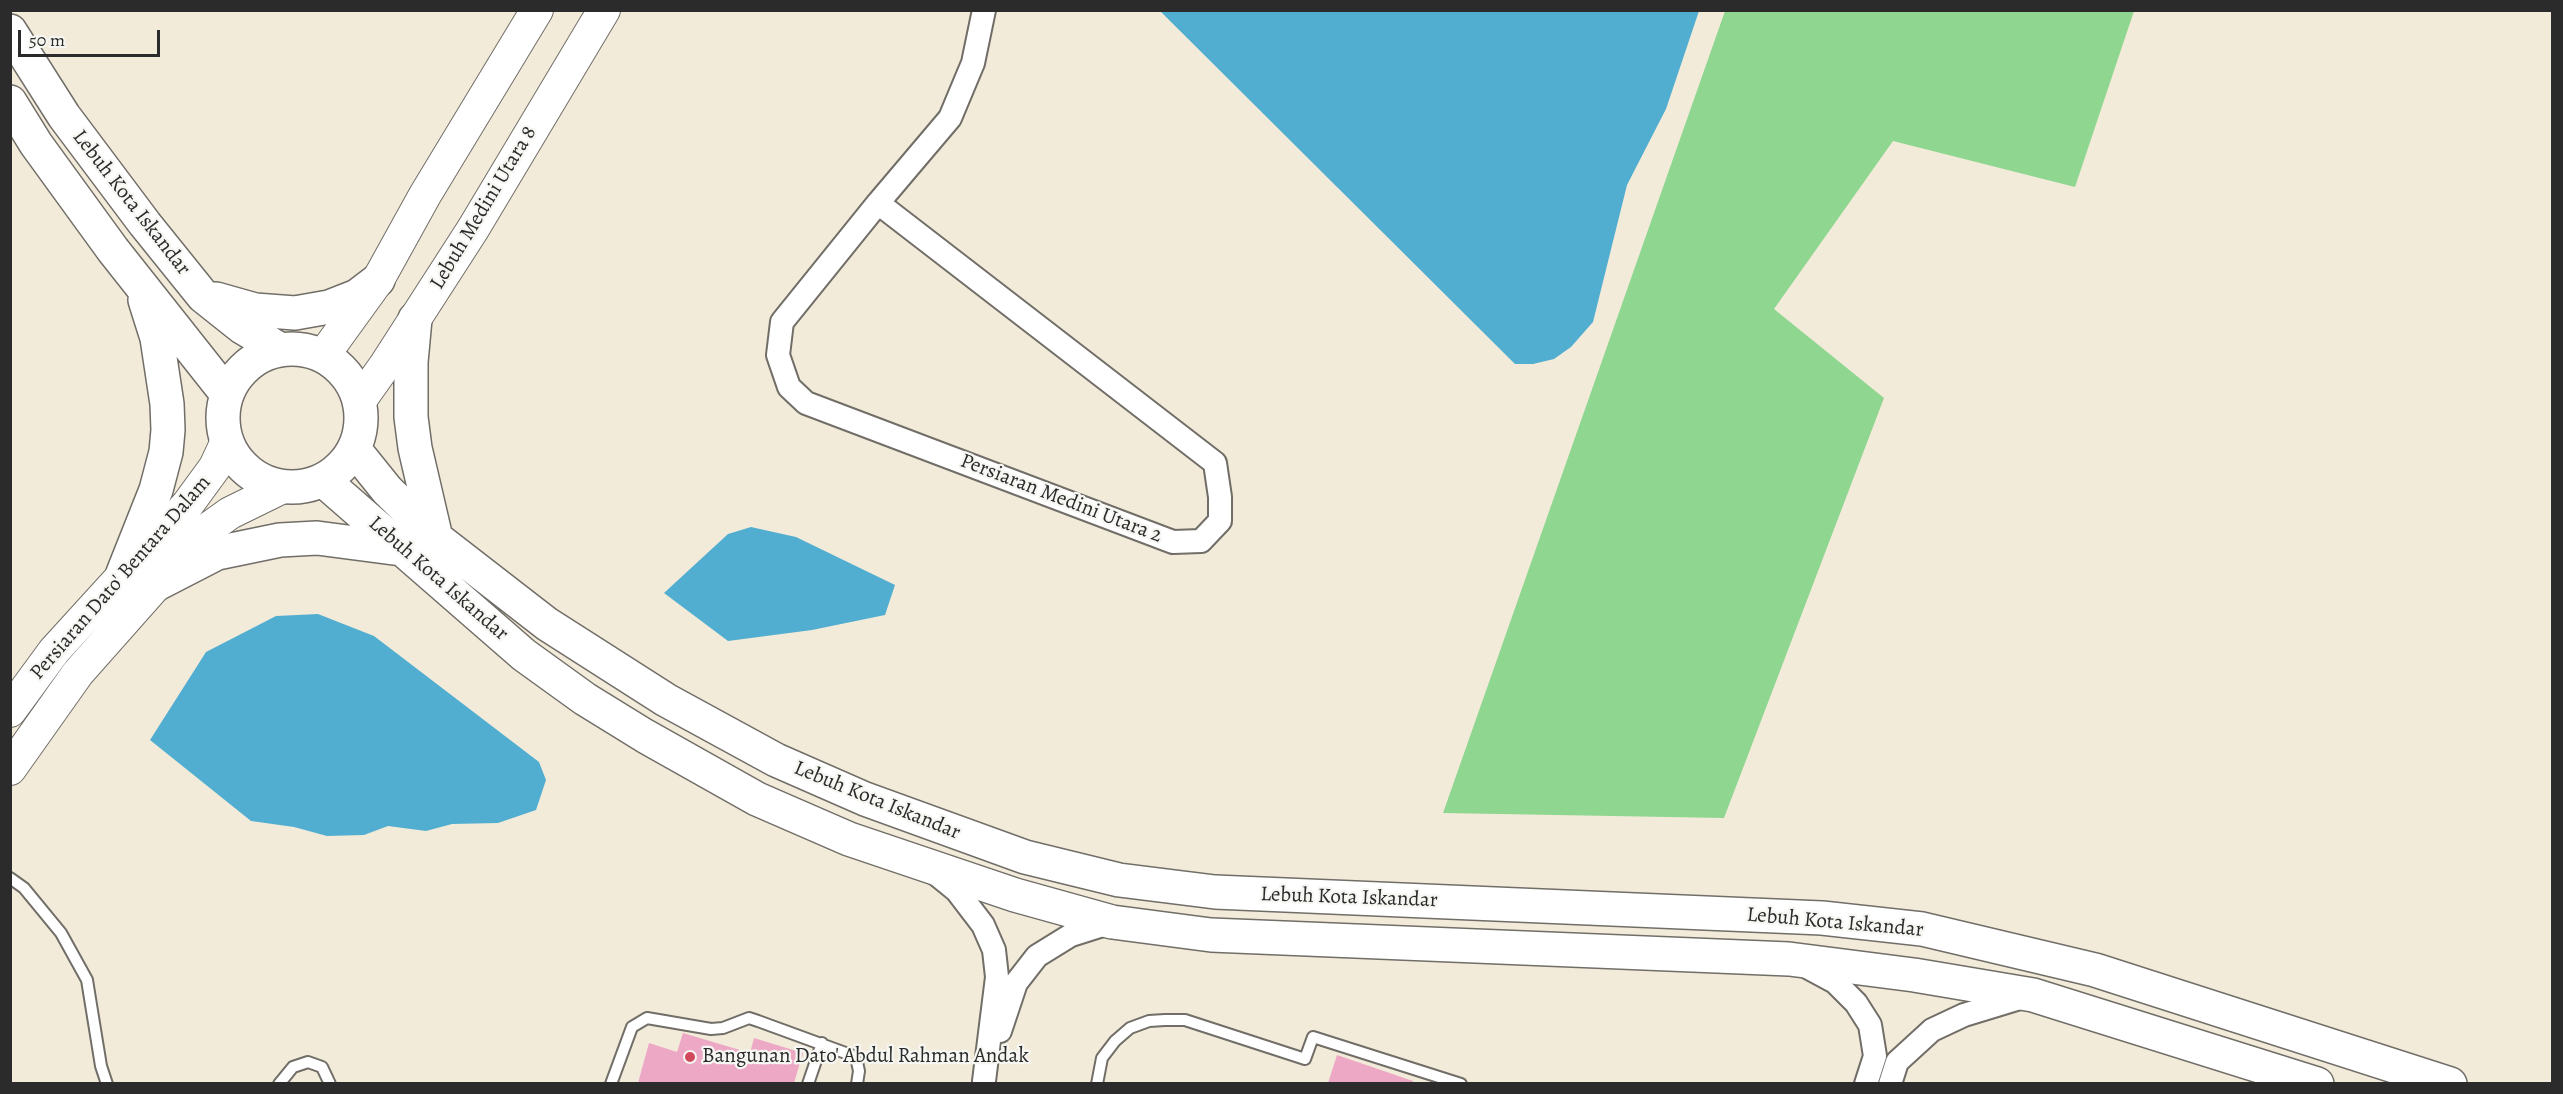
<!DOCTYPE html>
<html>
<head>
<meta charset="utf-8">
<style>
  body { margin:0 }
  #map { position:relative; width:2563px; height:1094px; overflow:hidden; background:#f3ebda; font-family:Alegreya,serif }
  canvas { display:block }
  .frame { position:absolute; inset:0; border:12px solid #2b2b2b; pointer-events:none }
  .scale { position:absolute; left:18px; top:30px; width:142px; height:27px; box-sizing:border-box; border:3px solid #2b2b2b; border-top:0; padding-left:8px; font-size:18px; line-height:21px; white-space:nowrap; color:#2b2b2b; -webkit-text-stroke:4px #f6f6f2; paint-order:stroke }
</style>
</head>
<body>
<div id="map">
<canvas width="2563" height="1094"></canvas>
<div class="frame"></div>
<div class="scale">50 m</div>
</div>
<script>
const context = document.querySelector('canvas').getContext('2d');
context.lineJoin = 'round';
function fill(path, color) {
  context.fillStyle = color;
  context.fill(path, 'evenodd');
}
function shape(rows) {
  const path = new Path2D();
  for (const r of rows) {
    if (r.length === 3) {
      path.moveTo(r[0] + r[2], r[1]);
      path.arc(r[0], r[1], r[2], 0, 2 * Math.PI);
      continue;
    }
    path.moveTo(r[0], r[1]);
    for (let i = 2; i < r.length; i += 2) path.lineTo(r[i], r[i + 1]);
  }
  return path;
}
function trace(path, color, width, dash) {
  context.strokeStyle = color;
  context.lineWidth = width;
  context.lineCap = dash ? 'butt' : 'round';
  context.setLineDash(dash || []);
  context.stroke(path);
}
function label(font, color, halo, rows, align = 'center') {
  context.font = font + ' Alegreya,serif';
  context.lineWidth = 4.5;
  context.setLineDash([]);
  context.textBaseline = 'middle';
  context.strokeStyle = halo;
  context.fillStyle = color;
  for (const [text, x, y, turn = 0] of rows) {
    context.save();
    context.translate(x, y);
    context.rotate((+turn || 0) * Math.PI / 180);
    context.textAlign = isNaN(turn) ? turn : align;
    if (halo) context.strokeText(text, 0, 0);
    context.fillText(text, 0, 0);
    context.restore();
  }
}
fill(shape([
  [1725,11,2134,11,2075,187,1893,141,1774,309,1884,398,1724,818,1443,813]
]), '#8fd690');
fill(shape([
  [1160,11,1699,11,1666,109,1627,185,1593,322,1571,347,1554,359,1533,364,1515,364],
  [751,527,796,537,895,585,885,615,812,630,728,641,664,593,728,534],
  [318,614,374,636,539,762,546,780,536,810,498,823,452,824,426,831,388,826,364,835,327,836,294,827,251,821,150,740,206,652,276,616]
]), '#52aed0');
fill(shape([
  [683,1033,750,1053,754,1038,803,1053,794,1083,638,1083,649,1043,677,1052],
  [1337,1055,1413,1081,1413,1083,1328,1083]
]), '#eda8c6');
const lane = shape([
  [10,878,24,888,61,933,87,980,101,1066,107,1084],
  [279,1084,293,1067,308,1062,322,1067,330,1084],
  [611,1084,632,1027,647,1018,711,1029,723,1028,749,1018,758,1021,851,1055,857,1062,859,1071,857,1084],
  [808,1084,822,1043],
  [1097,1084,1102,1058,1115,1041,1130,1028,1149,1021,1165,1020,1185,1020,1305,1059,1313,1037,1461,1084]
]);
const street = shape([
  [878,203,1215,463,1220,497,1220,521,1201,541,1173,542,806,403,789,387,778,355,782,322,878,203,950,118,973,63,984,10],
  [936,874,957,891,983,925,994,950,997,977,984,1081],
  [1809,968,1835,982,1856,1003,1870,1025,1875,1056,1866,1084],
  [1000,1031,1016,983,1037,956,1071,935,1112,922],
  [1890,1084,1897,1062,1932,1030,1964,1015,2023,997]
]);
const secondary = shape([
  [323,356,378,280,425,195,537,10],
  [359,402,386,364,473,229,604,10],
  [10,711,54,651,188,504,215,467,227,441],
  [10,769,78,673,202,533,230,513,283,487]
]);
const highway = shape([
  [10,31,64,116,145,224,203,296,242,327,279,349],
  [10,102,36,144,113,250,227,394],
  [216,299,255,310,295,313,329,307,357,296,378,280],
  [415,319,411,362,411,417,415,448,436,538],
  [292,418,69],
  [354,449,387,490,436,538,547,624,666,700,776,760,865,799,1025,857,1119,880,1215,892,1822,918,1922,929,2095,970,2450,1084],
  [323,480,524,655,585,699,645,736,757,799,849,839,1015,895,1112,922,1211,935,1789,959,1914,975,2033,995,2317,1084],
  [123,573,156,490,166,452,168,430,167,404,157,338,145,300],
  [153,586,217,553,280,540,317,538,401,549]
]);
trace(lane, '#716e68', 14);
trace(street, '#716e68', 26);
trace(secondary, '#716e68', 34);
trace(highway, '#716e68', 36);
trace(lane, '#fff', 10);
trace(street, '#fff', 22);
trace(secondary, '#fff', 32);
trace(highway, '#fff', 33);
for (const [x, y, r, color] of [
  [690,1057,6,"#d1495b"]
]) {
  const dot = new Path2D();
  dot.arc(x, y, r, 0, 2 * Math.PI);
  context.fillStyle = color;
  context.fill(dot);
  trace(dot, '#f6f6f2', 2);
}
label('21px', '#2b2b2b', '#f6f6f2', [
  ["Lebuh Kota Iskandar",131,203,52],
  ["Lebuh Medini Utara 8",484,208,-59],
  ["Persiaran Medini Utara 2",1061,499,21],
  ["Persiaran Dato' Bentara Dalam",121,578,-49],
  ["Lebuh Kota Iskandar",438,579,41],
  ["Lebuh Kota Iskandar",877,801,22],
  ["Lebuh Kota Iskandar",1349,898,2],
  ["Lebuh Kota Iskandar",1835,923,5]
]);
label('21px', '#2b2b2b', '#f6f6f2', [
  ["Bangunan Dato' Abdul Rahman Andak",702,1057]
], 'left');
</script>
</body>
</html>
